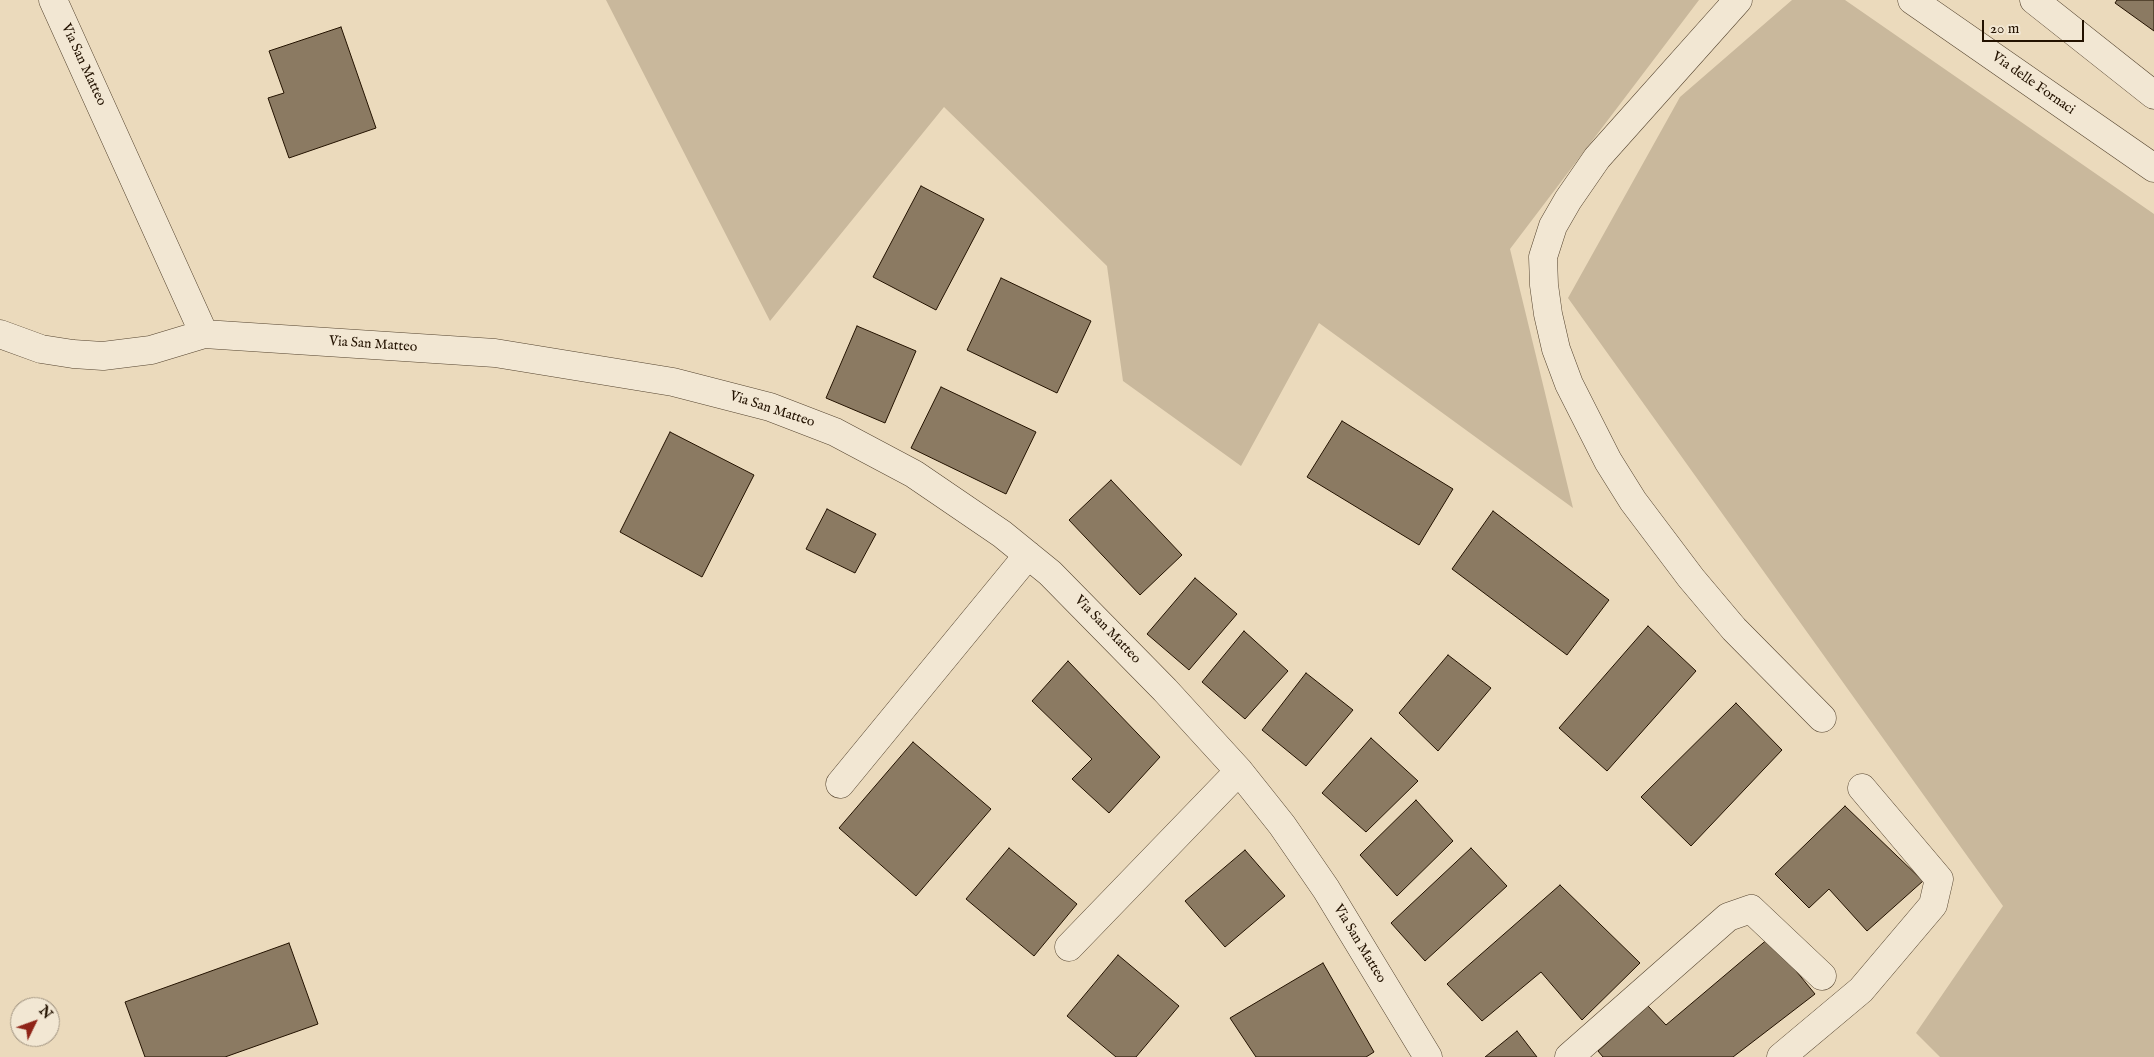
<!DOCTYPE html>
<html>
<head>
<meta charset="utf-8">
<style>
  body { margin:0 }
  #map { position:relative; width:2154px; height:1057px; overflow:hidden; background:#ebdabc; font-family:"IM FELL English",serif }
  canvas { display:block }
  .north { position:absolute; left:10px; top:997px; width:50px; height:50px; box-sizing:border-box; background:#f2e7d3; border:1px solid #9f927f; border-radius:50%; rotate:48deg; font-size:14px; font-weight:700; line-height:20px; text-align:center; color:#231200 }
  .north::after { content:''; display:block; margin:auto; width:18px; height:22px; background:#8f2418; clip-path:polygon(50% 0,100% 100%,50% 72%,0 100%) }
  .scale { position:absolute; left:1982px; top:20px; width:102px; height:22px; box-sizing:border-box; border:2px solid #231200; border-top:0; padding-left:6px; font-size:15px; line-height:18px; white-space:nowrap; color:#231200; -webkit-text-stroke:4px #f2e7d3; paint-order:stroke }
</style>
</head>
<body>
<div id="map">
<canvas width="2154" height="1057"></canvas>
<div class="north">N</div>
<div class="scale">20 m</div>
</div>
<script>
const context = document.querySelector('canvas').getContext('2d');
context.lineJoin = 'round';
function fill(path, color) {
  context.fillStyle = color;
  context.fill(path, 'evenodd');
}
function shape(rows) {
  const path = new Path2D();
  for (const r of rows) {
    path.moveTo(r[0], r[1]);
    for (let i = 2; i < r.length; i += 2) path.lineTo(r[i], r[i + 1]);
  }
  return path;
}
function trace(path, color, width, dash) {
  context.strokeStyle = color;
  context.lineWidth = width;
  context.lineCap = dash ? 'butt' : 'round';
  context.setLineDash(dash || []);
  context.stroke(path);
}
function label(font, color, halo, rows, align = 'center') {
  context.font = font + ' "IM FELL English",serif';
  context.lineWidth = 4;
  context.setLineDash([]);
  context.textBaseline = 'middle';
  context.strokeStyle = halo;
  context.fillStyle = color;
  for (const [text, x, y, turn = 0] of rows) {
    context.save();
    context.translate(x, y);
    context.rotate((+turn || 0) * Math.PI / 180);
    context.textAlign = isNaN(turn) ? turn : align;
    if (halo) context.strokeText(text, 0, 0);
    context.fillText(text, 0, 0);
    context.restore();
  }
}
fill(shape([
  [606,0,1699,0,1510,249,1573,508,1319,323,1241,466,1123,381,1107,266,944,107,770,321],
  [1792,0,1845,0,2154,214,2154,1057,1940,1057,1916,1033,2003,906,1568,298,1680,97]
]), '#c9b89c');
const building = shape([
  [2117,0,2154,0,2154,31,2115,3,2117,0],
  [341,27,376,128,289,158,268,98,284,93,269,51,341,27],
  [921,186,984,219,936,310,873,277,921,186],
  [1001,278,1091,321,1057,393,967,350,1001,278],
  [857,326,916,351,885,423,826,398,857,326],
  [941,387,1036,432,1006,494,911,448,941,387],
  [1342,421,1453,489,1419,545,1307,477,1342,421],
  [670,432,754,475,702,577,620,532,670,432],
  [1111,480,1182,555,1140,595,1069,520,1111,480],
  [827,509,876,534,855,573,806,549,827,509],
  [1493,511,1609,600,1567,655,1452,569,1493,511],
  [1195,578,1237,614,1189,670,1147,634,1195,578],
  [1648,626,1696,671,1607,771,1559,728,1648,626],
  [1244,631,1288,671,1245,719,1202,682,1244,631],
  [1448,655,1491,688,1438,751,1399,713,1448,655],
  [1068,661,1160,757,1109,813,1072,779,1092,759,1032,701,1068,661],
  [1306,673,1353,710,1306,766,1262,730,1306,673],
  [1736,703,1782,750,1691,846,1641,797,1736,703],
  [1371,738,1418,781,1366,832,1322,793,1371,738],
  [913,742,991,809,916,896,839,828,913,742],
  [1416,800,1453,841,1397,896,1360,855,1416,800],
  [1845,806,1923,881,1867,931,1829,889,1809,908,1775,874,1845,806],
  [1009,848,1077,904,1034,956,966,899,1009,848],
  [1471,848,1507,886,1425,961,1391,923,1471,848],
  [1245,850,1285,896,1225,947,1185,901,1245,850],
  [1560,885,1640,963,1582,1020,1541,972,1482,1021,1447,984,1560,885],
  [1769,938,1815,994,1733,1057,1603,1057,1598,1051,1648,1006,1666,1025,1769,938],
  [289,943,318,1024,225,1057,145,1057,125,1002,289,943],
  [1118,955,1179,1006,1136,1057,1116,1057,1067,1016,1118,955],
  [1323,963,1374,1052,1366,1057,1256,1057,1230,1018,1323,963],
  [1517,1031,1537,1057,1485,1057,1517,1031]
]);
fill(building, '#8b7a62');
trace(building, '#231200', 1);
const minor = shape([
  [53,0,204,334,495,353,673,382,770,407,835,432,914,474,1002,534,1050,573,1165,690,1239,771,1282,825,1326,889,1428,1057],
  [1738,0,1597,158,1568,200,1553,226,1543,257,1544,285,1548,314,1556,349,1569,384,1608,461,1633,501,1691,578,1734,629,1822,718],
  [1912,0,2154,168],
  [2034,0,2154,95],
  [0,334,41,349,73,354,103,356,151,350,204,334],
  [840,784,1028,555],
  [1069,947,1239,771],
  [1569,1057,1728,917,1751,909,1822,976],
  [1781,1057,1861,990,1933,905,1939,879,1862,788]
]);
trace(minor, '#55442f', 29);
trace(minor, '#f2e7d3', 28);
label('14px', '#231200', '#f2e7d3', [
  ["Via San Matteo",83,65,65],
  ["Via delle Fornaci",2033,84,35],
  ["Via San Matteo",373,345,4],
  ["Via San Matteo",772,410,18],
  ["Via San Matteo",1107,630,46],
  ["Via San Matteo",1359,944,59]
]);
</script>
</body>
</html>
